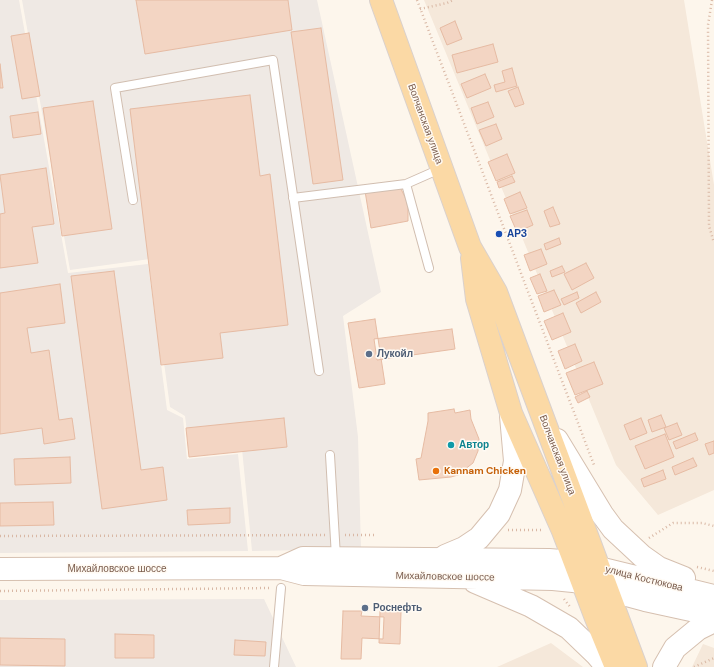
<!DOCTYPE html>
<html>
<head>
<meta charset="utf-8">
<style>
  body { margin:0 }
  canvas { display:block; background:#fdf6ec }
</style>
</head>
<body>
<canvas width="714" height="667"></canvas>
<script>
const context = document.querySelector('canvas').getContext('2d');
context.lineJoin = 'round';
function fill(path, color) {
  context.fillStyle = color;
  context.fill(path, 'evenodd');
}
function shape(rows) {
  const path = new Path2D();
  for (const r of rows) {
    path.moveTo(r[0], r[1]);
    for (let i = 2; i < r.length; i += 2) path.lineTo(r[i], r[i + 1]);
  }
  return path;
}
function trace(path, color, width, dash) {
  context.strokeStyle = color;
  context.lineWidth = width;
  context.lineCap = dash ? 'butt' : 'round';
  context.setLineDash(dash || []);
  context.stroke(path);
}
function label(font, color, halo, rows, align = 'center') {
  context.font = font + ' "DM Sans",sans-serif';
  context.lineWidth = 3;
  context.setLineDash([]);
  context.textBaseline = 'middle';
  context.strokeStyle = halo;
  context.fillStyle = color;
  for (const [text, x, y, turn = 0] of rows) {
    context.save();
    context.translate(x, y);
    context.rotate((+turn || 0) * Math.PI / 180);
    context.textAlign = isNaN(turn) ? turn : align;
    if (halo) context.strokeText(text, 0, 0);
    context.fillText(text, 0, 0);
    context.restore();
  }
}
fill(shape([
  [424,0,684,0,714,185,714,490,658,515,616,465],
  [551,643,583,667,497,667],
  [703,644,714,648,714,667,692,667]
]), '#f5e8da');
fill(shape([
  [0,0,19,0,68,273,148,264,167,410,183,418,187,459,238,454,248,551,0,553],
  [22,0,317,0,381,292,343,316,358,437,361,549,252,551,242,449,190,455,185,416,170,407,150,259,70,270],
  [264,599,296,667,0,667,0,600]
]), '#efe9e4');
const building = shape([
  [136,0,288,0,292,30,145,54,136,0],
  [455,21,462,39,447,45,440,28,455,21],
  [321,28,343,180,313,184,291,32,321,28],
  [29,33,40,96,22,99,11,36,29,33],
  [493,44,498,62,457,73,452,55,493,44],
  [0,64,3,88,0,88,0,64],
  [512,68,517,86,496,92,494,85,505,82,502,71,512,68],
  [485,74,491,88,467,98,461,84,485,74],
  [518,87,524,104,515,107,508,91,518,87],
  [250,95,260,176,270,174,288,325,220,333,223,358,161,365,130,109,250,95],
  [93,101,112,229,62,236,43,108,93,101],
  [488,102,494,117,477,124,471,108,488,102],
  [38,112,41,134,13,138,10,116,38,112],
  [496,124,502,139,486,146,479,130,496,124],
  [507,154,515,173,496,181,488,162,507,154],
  [46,168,54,224,32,227,38,263,0,268,0,214,5,213,0,175,46,168],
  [512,176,515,182,499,188,497,182,512,176],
  [400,187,406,199,408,208,408,221,371,228,365,191,400,187],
  [520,192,527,208,510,214,504,199,520,192],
  [553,207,560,224,550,227,544,211,553,207],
  [527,210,533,225,517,232,510,216,527,210],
  [559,238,561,244,546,250,544,244,559,238],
  [541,249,547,264,530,271,524,255,541,249],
  [586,263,594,278,572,290,564,274,586,263],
  [562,266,565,272,552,277,550,271,562,266],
  [114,271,141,470,163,467,167,500,102,509,71,276,114,271],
  [540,274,547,291,537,294,530,278,540,274],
  [60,284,65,323,27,328,31,353,49,350,59,420,72,418,75,439,44,444,42,428,0,434,0,293,60,284],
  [554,290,561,305,544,312,538,296,554,290],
  [577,292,579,298,564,305,561,299,577,292],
  [596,292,601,302,581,313,576,303,596,292],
  [563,313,571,332,552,340,544,321,563,313],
  [375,319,385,384,359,388,348,323,375,319],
  [452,329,455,349,377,360,374,339,452,329],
  [575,344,582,361,565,369,558,351,575,344],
  [594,362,603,384,575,395,566,373,594,362],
  [587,391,590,397,578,403,575,397,587,391],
  [454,409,455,413,470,410,471,419,479,439,478,451,473,463,464,470,465,473,451,477,419,480,416,459,421,458,428,421,428,413,454,409],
  [661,415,666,427,652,432,648,420,661,415],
  [284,418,287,447,189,457,186,428,284,418],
  [641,418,647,433,630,440,624,425,641,418],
  [677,423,682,435,669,440,664,428,677,423],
  [695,433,698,440,676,449,673,442,695,433],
  [665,434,674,457,645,469,635,446,665,434],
  [714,441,714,453,709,455,705,444,714,441],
  [70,457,71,483,15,485,14,459,70,457],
  [693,458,697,466,675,475,672,467,693,458],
  [663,470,666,479,644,487,641,479,663,470],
  [53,502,54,525,0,526,0,503,53,502],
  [230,508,230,523,188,525,187,510,230,508],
  [343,611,362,611,361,616,384,617,383,639,362,638,361,659,341,659,343,611],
  [380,611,401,612,400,644,379,643,380,611],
  [115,634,154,635,154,658,115,658,115,634],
  [0,638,65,639,65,666,0,665,0,638],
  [235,640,266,642,265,656,234,655,235,640]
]);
fill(building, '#f3d5c3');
trace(building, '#e6bba3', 1);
const service = shape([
  [406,184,429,268],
  [293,198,406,184,440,169],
  [133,200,115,88,273,60,319,371],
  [330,455,336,557],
  [274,667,281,588]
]);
const secondary = shape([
  [557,440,602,514,613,529,642,556,659,568,684,578],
  [445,556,464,548,479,538,499,514,510,490,515,461,511,416],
  [281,568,303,558,549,560,574,562,714,596],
  [0,569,281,568,304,574,553,579,583,582,608,590,645,600,714,615],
  [475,582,531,606,569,628,596,654,607,667],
  [664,667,675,648,698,629,714,621]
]);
const primary = shape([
  [381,0,470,247,496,292,636,667],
  [472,258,477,299,511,413,563,531,596,618,616,667]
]);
trace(service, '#d1beb0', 10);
trace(secondary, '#d6c0b0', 24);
trace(primary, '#dad1cd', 24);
trace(shape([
  [417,0,594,465],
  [712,0,708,25,709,226,714,243],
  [420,9,447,3,453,0],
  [508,530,541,530,542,531],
  [345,535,376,535],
  [0,536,326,535],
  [649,538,673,523,702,523,714,526],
  [697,567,714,571],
  [0,591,270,588],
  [564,599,571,608],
  [694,667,714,658]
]), '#d9b8a5', 2.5, [1, 3]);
trace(service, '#fff', 8);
trace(secondary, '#fff', 22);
trace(primary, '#fbd9a5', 22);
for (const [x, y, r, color] of [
  [499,234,4,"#1a4fb4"],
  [369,354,4,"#5c6f8a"],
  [451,445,4,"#0f9aa8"],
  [436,471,4,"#e8710a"],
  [365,608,4,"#5c6f8a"]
]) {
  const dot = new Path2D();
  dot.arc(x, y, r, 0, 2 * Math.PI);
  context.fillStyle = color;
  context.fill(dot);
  trace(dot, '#fffaf3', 1.5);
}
label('10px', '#7a5c4d', '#fffaf3', [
  ["Волчанская улица",425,124,70],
  ["Волчанская улица",557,455,69],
  ["Михайловское шоссе",117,569],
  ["Михайловское шоссе",445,577,1],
  ["улица Костюкова",644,579,14]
]);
label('bold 10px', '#164399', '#fffaf3', [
  ["АРЗ",507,234]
], 'left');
label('bold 10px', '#4e5e75', '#fffaf3', [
  ["Лукойл",377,354],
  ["Роснефть",373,608]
], 'left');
label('bold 10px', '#0d838f', '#fffaf3', [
  ["Автор",459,445]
], 'left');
label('bold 10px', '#c56008', '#fffaf3', [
  ["Kannam Chicken",444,471]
], 'left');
</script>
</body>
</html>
